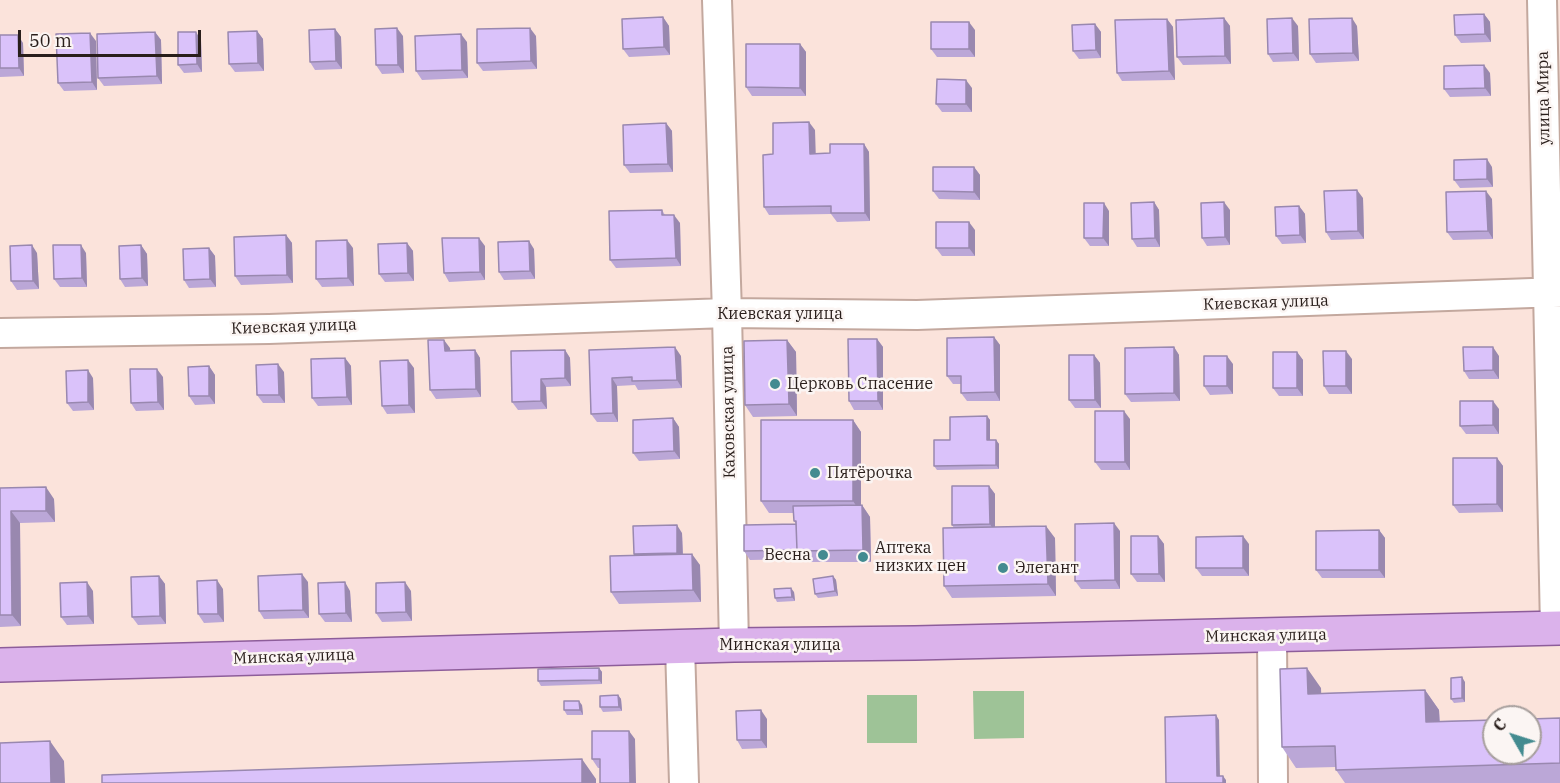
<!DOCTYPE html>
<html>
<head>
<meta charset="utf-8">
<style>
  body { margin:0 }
  #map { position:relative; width:1560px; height:783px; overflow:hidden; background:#fbe3db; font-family:"IBM Plex Serif",serif }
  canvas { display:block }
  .north { position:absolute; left:1482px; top:705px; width:60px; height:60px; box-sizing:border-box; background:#fbf5f3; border:2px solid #a79f9d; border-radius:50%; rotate:309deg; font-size:16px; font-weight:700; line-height:24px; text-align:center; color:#291e1b }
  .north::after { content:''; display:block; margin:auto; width:21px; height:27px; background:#438b90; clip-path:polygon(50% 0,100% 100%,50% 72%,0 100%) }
  .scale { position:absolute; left:18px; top:30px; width:183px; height:27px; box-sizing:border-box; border:3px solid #291e1b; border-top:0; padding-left:8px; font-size:18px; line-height:21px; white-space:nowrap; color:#291e1b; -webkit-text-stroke:4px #fbf5f3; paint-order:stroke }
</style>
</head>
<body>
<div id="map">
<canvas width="1560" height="783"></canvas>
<div class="north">С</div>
<div class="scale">50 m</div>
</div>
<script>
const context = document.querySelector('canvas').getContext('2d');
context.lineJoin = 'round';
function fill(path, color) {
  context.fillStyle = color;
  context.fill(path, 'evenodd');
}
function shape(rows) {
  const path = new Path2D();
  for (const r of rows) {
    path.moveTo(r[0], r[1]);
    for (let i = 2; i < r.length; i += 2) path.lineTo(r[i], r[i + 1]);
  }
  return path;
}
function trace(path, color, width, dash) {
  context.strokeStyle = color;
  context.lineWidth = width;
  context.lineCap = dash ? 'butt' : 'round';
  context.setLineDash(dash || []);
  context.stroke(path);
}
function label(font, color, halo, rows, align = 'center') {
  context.font = font + ' "IBM Plex Serif",serif';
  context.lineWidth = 5;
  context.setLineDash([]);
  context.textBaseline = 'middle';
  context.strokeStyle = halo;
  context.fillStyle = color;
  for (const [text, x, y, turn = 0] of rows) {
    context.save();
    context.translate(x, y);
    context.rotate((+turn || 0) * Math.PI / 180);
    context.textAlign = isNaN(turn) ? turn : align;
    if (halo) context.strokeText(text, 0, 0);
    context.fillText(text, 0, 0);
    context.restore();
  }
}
fill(shape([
  [973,691,1024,691,1024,738,974,739],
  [867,695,917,695,917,743,867,743]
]), '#9ec397');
const minor = shape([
  [717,0,727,313,734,645],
  [1542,0,1555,628],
  [0,333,269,329,727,313,917,315,1560,292],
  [1272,636,1273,783],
  [680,646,684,783]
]);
const major = shape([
  [0,665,734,645,915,643,1560,628]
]);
trace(minor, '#c3a89e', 32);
trace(major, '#8d5d9a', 36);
trace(minor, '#fff', 28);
trace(major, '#dbb2eb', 33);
fill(shape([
  [1484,14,1490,22,1491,42,1461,43,1455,35],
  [663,17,669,26,670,55,629,57,623,49],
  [1224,18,1230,26,1231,64,1183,65,1177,57],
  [1167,19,1173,27,1175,80,1122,81,1117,73],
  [1095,24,1101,32,1101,58,1079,59,1073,51],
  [1298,26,1299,61,1273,62,1268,54],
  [1357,26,1359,61,1316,63,1310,54],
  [335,29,341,37,342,69,315,70,310,62],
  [975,30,975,57,937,57,931,49],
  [257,31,263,39,264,71,235,72,229,64],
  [155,32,161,40,162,84,104,86,98,78],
  [0,35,23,43,24,76,0,77],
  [403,36,404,73,382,74,376,65],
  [536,36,537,69,483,71,477,63],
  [201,40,202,72,184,73,178,65],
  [96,41,97,90,64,91,58,83],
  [467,42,468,78,422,80,416,71],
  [800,44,806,52,806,96,752,96,746,87],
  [1490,73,1491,96,1450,97,1444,89],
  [972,88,972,112,942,112,936,104],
  [666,123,672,131,673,172,630,173,624,165],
  [815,130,815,153,830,153,864,144,869,152,870,221,837,222,831,214,769,215,764,207,773,154],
  [974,167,980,175,980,200,939,199,933,191],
  [1492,167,1493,187,1460,188,1454,180],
  [1363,198,1364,239,1331,240,1326,232],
  [1492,199,1493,239,1453,240,1447,232],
  [1154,202,1159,210,1160,247,1137,247,1132,239],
  [1299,206,1305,214,1306,243,1282,244,1276,236],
  [662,210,665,215,680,223,681,266,616,268,610,260],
  [1230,210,1230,245,1207,246,1202,238],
  [1109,211,1109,246,1090,246,1084,238],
  [975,230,975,256,942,256,936,248],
  [286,235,292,243,293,283,241,285,235,276],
  [407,243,413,251,414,281,385,282,379,274],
  [141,245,147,254,148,286,125,287,120,279],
  [485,246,485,280,449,282,444,273],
  [209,248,215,256,216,287,189,288,184,280],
  [353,248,354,286,322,287,316,279],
  [534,249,535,279,504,280,499,272],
  [37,253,39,289,17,290,11,281],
  [86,253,87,287,60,287,54,279],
  [994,337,1000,345,1000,401,967,401,961,393,961,384,953,384,947,376],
  [877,339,883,347,883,410,854,410,849,401],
  [787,340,796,352,797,416,753,417,745,405],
  [1174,347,1179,355,1180,401,1131,402,1125,394],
  [450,348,450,350,475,350,480,358,481,397,436,399,430,390],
  [565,350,570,358,571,386,546,387,547,409,518,410,512,402],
  [589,350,681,356,682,388,638,390,635,385,617,386,618,422,597,422,591,414],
  [1297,352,1303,360,1303,396,1279,396,1273,388],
  [1094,355,1100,363,1101,408,1075,408,1069,400],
  [1499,356,1499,379,1469,379,1464,371],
  [345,358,351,366,352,405,318,406,312,398],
  [1352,359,1352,394,1329,394,1324,386],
  [1233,364,1233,394,1210,395,1204,386],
  [209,366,215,375,215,404,195,405,189,396],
  [414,368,415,413,387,414,382,406],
  [284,372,285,403,263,403,257,395],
  [163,377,164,410,136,411,131,403],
  [93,378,94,410,73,411,67,403],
  [1499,409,1499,434,1466,434,1460,426],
  [987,416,990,420,990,440,996,440,999,444,999,469,937,470,934,466,950,440],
  [673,418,679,427,680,459,639,461,633,453],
  [1130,419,1130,470,1101,470,1095,462],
  [853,420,861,432,861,505,862,505,870,517,871,562,805,562,802,559,750,560,744,551,796,524,794,521,793,513,769,513,761,501],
  [1497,458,1503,466,1503,512,1459,513,1453,505],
  [989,486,995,494,995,527,1055,538,1056,596,952,598,944,586,954,528,952,525],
  [0,488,54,499,55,522,20,523,21,626,0,627],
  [1379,530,1385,538,1385,578,1322,578,1316,570],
  [1120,531,1120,589,1081,589,1075,581],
  [682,533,683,554,700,565,701,602,619,604,611,592,634,555,634,554],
  [1158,536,1164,544,1165,582,1137,582,1131,574],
  [1249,544,1249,576,1202,576,1196,568],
  [159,576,165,584,166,624,138,625,132,617],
  [833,576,836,580,838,596,818,598,815,594],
  [308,582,309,618,264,619,259,611],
  [223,589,224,622,204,623,198,614],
  [93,591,94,624,67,625,61,617],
  [350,591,352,622,325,622,319,614],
  [411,591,412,621,382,622,376,613],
  [794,592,795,601,777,602,775,598],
  [599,668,602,672,602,684,541,686,538,681],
  [1465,682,1465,702,1454,703,1451,699],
  [1321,688,1321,693,1425,690,1439,710,1440,721,1560,718,1560,783,1345,783,1336,770,1336,767,1296,768,1282,747],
  [618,695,621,699,622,711,603,712,600,707],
  [582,705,583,715,567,715,564,710],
  [767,719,767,748,742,749,737,740],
  [635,739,600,768,598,768,592,759]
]), '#bba7d7');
fill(shape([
  [1484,14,1490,22,1491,42,1485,34],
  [663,17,669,26,670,55,664,47],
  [1224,18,1230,26,1231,64,1225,56],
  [1292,18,1298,26,1299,61,1293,53],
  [1352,18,1357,26,1359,61,1353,53],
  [1167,19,1173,27,1175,80,1169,71],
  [969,22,975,30,975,57,969,49],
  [1095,24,1101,32,1101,58,1096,50],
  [397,28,403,36,404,73,398,65],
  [530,28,536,36,537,69,531,61],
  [335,29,341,37,342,69,336,61],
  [257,31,263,39,264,71,258,63],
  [155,32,161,40,162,84,157,76],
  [196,32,201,40,202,72,197,64],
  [90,33,96,41,97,90,92,82],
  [461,34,467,42,468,78,462,70],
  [18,35,23,43,24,76,19,68],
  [800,44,806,52,806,96,800,88],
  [1484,65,1490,73,1491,96,1485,88],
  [966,80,972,88,972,112,966,104],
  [809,122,815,130,816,162,810,154],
  [666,123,672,131,673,172,668,164],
  [864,144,869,152,870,221,865,213],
  [1487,159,1492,167,1493,187,1487,179],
  [974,167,980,175,980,200,974,192],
  [1357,190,1363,198,1364,239,1358,231],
  [1486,191,1492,199,1493,239,1488,231],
  [1154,202,1159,210,1160,247,1155,238],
  [1224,202,1230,210,1230,245,1225,237],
  [1104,203,1109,211,1109,246,1103,238],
  [1299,206,1305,214,1306,243,1300,235],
  [674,215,680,223,681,266,676,258],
  [969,222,975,230,975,256,969,248],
  [286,235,292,243,293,283,287,275],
  [479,238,485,246,485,280,480,272],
  [347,240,353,248,354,286,348,278],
  [529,241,534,249,535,279,530,271],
  [407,243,413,251,414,281,408,273],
  [32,245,37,253,39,289,33,281],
  [81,245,86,253,87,287,82,278],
  [141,245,147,254,148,286,142,278],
  [209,248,215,256,216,287,210,279],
  [994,337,1000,345,1000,401,995,392],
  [877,339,883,347,883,410,878,401],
  [444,340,450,348,451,359,445,351],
  [787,340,796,352,797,416,789,404],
  [675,347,681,356,682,388,677,380],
  [1174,347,1179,355,1180,401,1174,393],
  [1493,347,1499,356,1499,379,1493,370],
  [475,350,480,358,481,397,476,389],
  [565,350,570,358,571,386,565,378],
  [1346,351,1352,359,1352,394,1346,386],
  [1297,352,1303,360,1303,396,1297,388],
  [1094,355,1100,363,1101,408,1095,400],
  [1227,356,1233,364,1233,394,1227,386],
  [345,358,351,366,352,405,347,397],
  [408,360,414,368,415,413,409,405],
  [278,364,284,372,285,403,279,395],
  [209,366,215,375,215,404,209,396],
  [157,369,163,377,164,410,158,402],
  [88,370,93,378,94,410,88,402],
  [612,378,617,386,618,422,613,413],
  [541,379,546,387,547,409,541,401],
  [1493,401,1499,409,1499,434,1493,425],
  [1124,411,1130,419,1130,470,1125,462],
  [987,416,990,420,990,444,987,440],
  [673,418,679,427,680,459,674,451],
  [853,420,861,432,861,513,853,501],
  [996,440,999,444,999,469,996,465],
  [1497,458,1503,466,1503,512,1497,504],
  [989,486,995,494,995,533,990,524],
  [46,487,54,499,55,522,46,511],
  [862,505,870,517,871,562,863,550],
  [11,511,20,523,21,626,12,615],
  [1114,523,1120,531,1120,589,1115,580],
  [677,525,682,533,683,561,677,553],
  [1046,526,1055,538,1056,596,1048,584],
  [1379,530,1385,538,1385,578,1379,570],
  [1158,536,1164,544,1165,582,1159,574],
  [1243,536,1249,544,1249,576,1243,568],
  [692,554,700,565,701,602,693,590],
  [302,574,308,582,309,618,303,610],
  [159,576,165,584,166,624,160,616],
  [833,576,836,580,838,596,835,591],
  [217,580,223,589,224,622,218,614],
  [87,582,93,591,94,624,88,616],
  [345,582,350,591,352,622,346,613],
  [405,582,411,591,412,621,406,612],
  [791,588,794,592,795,601,792,597],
  [599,668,602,672,602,684,599,680],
  [1307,668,1321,688,1322,714,1308,694],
  [1462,677,1465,682,1465,702,1462,698],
  [1425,690,1439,710,1440,742,1426,722],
  [618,695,621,699,622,711,619,707],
  [579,701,582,705,583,715,580,710],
  [761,710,767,719,767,748,761,740],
  [1216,715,1219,720,1220,780,1217,776],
  [629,731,635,739,636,783,630,783],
  [50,741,64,761,65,783,51,783],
  [582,759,596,779,596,783,582,783],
  [1223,776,1226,780,1226,783,1223,783]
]), '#9988af');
const building = shape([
  [1484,14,1485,34,1455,35,1454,15,1484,14],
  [663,17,664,47,623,49,622,19,663,17],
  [1224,18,1225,56,1177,57,1176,20,1224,18],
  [1292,18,1293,53,1268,54,1267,19,1292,18],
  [1352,18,1353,53,1310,54,1309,19,1352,18],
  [1167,19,1169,71,1117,73,1115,20,1167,19],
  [931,22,969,22,969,49,931,49,931,22],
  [1095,24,1096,50,1073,51,1072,25,1095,24],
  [397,28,398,65,376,65,375,29,397,28],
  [530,28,531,61,477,63,477,29,530,28],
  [335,29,336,61,310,62,309,30,335,29],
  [257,31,258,63,229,64,228,32,257,31],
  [155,32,157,76,98,78,97,34,155,32],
  [178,32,196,32,197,64,178,65,178,32],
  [90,33,92,82,58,83,56,34,90,33],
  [461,34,462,70,416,71,415,36,461,34],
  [0,35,18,35,19,68,0,68,0,35],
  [746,44,800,44,800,88,746,87,746,44],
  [1484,65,1485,88,1444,89,1444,66,1484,65],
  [937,79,966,80,966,104,936,104,937,79],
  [809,122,810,154,830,153,830,144,864,144,865,213,831,213,831,206,764,207,763,155,773,154,773,123,809,122],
  [666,123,668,164,624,165,623,125,666,123],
  [1487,159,1487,179,1454,180,1454,160,1487,159],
  [933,167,974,167,974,192,933,191,933,167],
  [1357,190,1358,231,1326,232,1324,191,1357,190],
  [1486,191,1488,231,1447,232,1446,192,1486,191],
  [1154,202,1155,238,1132,239,1131,203,1154,202],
  [1224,202,1225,237,1202,238,1201,203,1224,202],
  [1084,203,1104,203,1103,238,1084,238,1084,203],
  [1299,206,1300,235,1276,236,1275,207,1299,206],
  [662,210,662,215,674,215,676,258,610,260,609,211,662,210],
  [936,222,969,222,969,248,936,248,936,222],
  [286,235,287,275,235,276,234,237,286,235],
  [442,238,479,238,480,272,444,273,442,238],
  [347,240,348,278,316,279,316,241,347,240],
  [529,241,530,271,499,272,498,242,529,241],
  [407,243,408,273,379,274,378,244,407,243],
  [32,245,33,281,11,281,10,246,32,245],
  [53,245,81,245,82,278,54,279,53,245],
  [141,245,142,278,120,279,119,246,141,245],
  [209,248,210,279,184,280,183,249,209,248],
  [994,337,995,392,961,393,961,376,947,376,947,338,994,337],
  [848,339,877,339,878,401,849,401,848,339],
  [428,340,444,340,445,351,475,350,476,389,430,390,428,340],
  [787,340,789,404,745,405,744,341,787,340],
  [675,347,677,380,632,381,632,377,612,378,613,413,591,414,589,350,675,347],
  [1174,347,1174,393,1125,394,1125,348,1174,347],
  [1463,347,1493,347,1493,370,1464,371,1463,347],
  [565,350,565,378,541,379,541,401,512,402,511,351,565,350],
  [1323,351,1346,351,1346,386,1324,386,1323,351],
  [1273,352,1297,352,1297,388,1273,388,1273,352],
  [1069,355,1094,355,1095,400,1069,400,1069,355],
  [1204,356,1227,356,1227,386,1204,386,1204,356],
  [345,358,347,397,312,398,311,359,345,358],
  [408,360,409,405,382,406,380,361,408,360],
  [278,364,279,395,257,395,256,365,278,364],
  [209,366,209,396,189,396,188,367,209,366],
  [130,369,157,369,158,402,131,403,130,369],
  [88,370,88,402,67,403,66,371,88,370],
  [1460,401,1493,401,1493,425,1460,426,1460,401],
  [1095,411,1124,411,1125,462,1095,462,1095,411],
  [987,416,987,440,996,440,996,465,934,466,934,440,950,440,950,417,987,416],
  [673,418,674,451,633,453,633,420,673,418],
  [761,420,853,420,853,501,761,501,761,420],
  [1453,458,1497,458,1497,504,1453,505,1453,458],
  [952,486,989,486,990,524,952,525,952,486],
  [46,487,46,511,11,511,12,615,0,615,0,488,46,487],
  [862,505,863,550,797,551,796,521,794,521,793,506,862,505],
  [1114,523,1115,580,1075,581,1075,524,1114,523],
  [796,524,797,550,744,551,744,525,796,524],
  [677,525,677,553,634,554,633,526,677,525],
  [1046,526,1048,584,944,586,943,528,1046,526],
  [1379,530,1379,570,1316,570,1316,531,1379,530],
  [1131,536,1158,536,1159,574,1131,574,1131,536],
  [1243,536,1243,568,1196,568,1196,537,1243,536],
  [692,554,693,590,611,592,610,556,692,554],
  [302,574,303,610,259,611,258,576,302,574],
  [159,576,160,616,132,617,131,577,159,576],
  [833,576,835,591,815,594,813,579,833,576],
  [217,580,218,614,198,614,197,581,217,580],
  [87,582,88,616,61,617,60,583,87,582],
  [345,582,346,613,319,614,318,583,345,582],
  [405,582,406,612,376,613,376,583,405,582],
  [791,588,792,597,775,598,774,589,791,588],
  [599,668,599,680,538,681,538,669,599,668],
  [1307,668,1308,694,1425,690,1426,722,1494,720,1494,753,1530,753,1530,719,1560,718,1560,763,1336,770,1335,746,1282,747,1280,669,1307,668],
  [1462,677,1462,698,1451,699,1451,678,1462,677],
  [618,695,619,707,600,707,600,696,618,695],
  [564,701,579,701,580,710,564,710,564,701],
  [761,710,761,740,737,740,736,711,761,710],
  [1216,715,1217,776,1223,776,1223,783,1166,783,1165,717,1216,715],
  [592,731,629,731,630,783,600,783,600,759,592,759,592,731],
  [50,741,51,783,0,783,0,743,50,741],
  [582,759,582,783,102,783,102,775,582,759]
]);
fill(building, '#dac2fa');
trace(building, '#9988af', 1.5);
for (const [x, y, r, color] of [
  [775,384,6,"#438b90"],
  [815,473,6,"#438b90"],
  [823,555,6,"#438b90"],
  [863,557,6,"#438b90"],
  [1003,568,6,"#438b90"]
]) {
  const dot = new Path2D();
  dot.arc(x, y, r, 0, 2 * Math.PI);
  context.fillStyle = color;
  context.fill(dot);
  trace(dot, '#fbf5f3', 2);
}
label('16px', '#291e1b', '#fbf5f3', [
  ["улица Мира",1544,98,-91],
  ["Киевская улица",1266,303,-2],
  ["Киевская улица",780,314],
  ["Киевская улица",294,327,-2],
  ["Каховская улица",729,412,-91],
  ["Минская улица",1266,636,-1],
  ["Минская улица",780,645],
  ["Минская улица",294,657,-2]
]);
label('16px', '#291e1b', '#fbf5f3', [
  ["Церковь Спасение",787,384],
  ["Пятёрочка",827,473],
  ["Аптека",875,548],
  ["низких цен",875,566],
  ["Весна",811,555,"right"],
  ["Элегант",1015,568]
], 'left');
</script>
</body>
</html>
